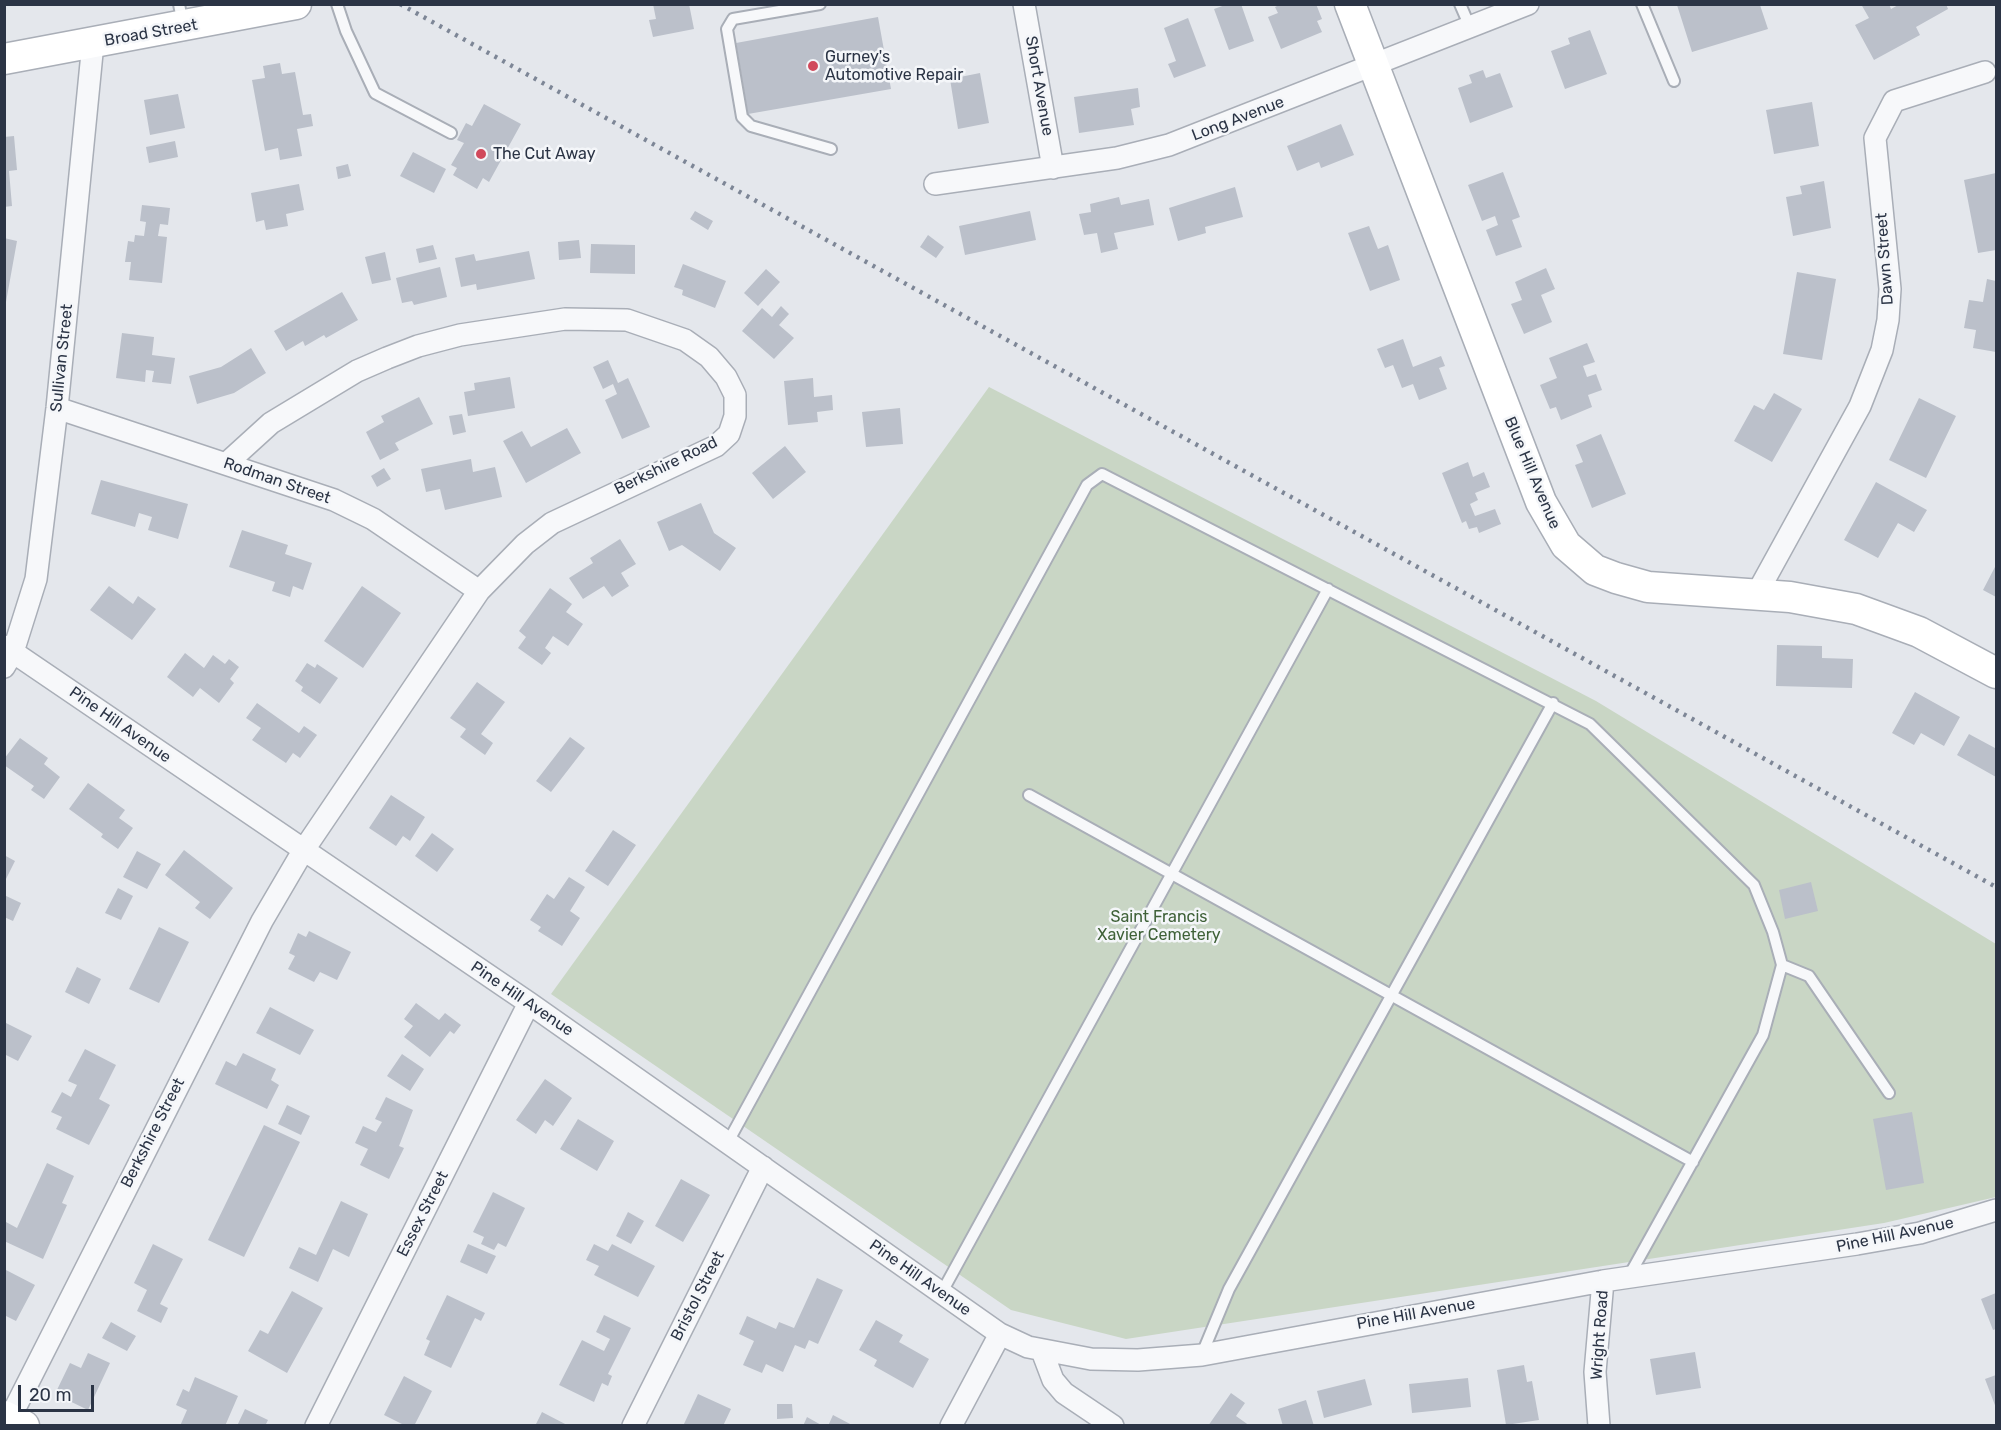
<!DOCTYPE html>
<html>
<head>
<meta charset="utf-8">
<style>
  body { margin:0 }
  #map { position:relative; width:2001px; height:1430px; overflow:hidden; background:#e4e7ec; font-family:Rubik,sans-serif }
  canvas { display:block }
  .frame { position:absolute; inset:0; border:6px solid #2b3445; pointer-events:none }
  .scale { position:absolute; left:18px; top:1385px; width:76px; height:27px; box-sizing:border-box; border:3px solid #2b3445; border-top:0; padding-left:8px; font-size:18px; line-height:21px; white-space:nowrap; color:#2b3445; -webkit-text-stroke:4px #f4f6f9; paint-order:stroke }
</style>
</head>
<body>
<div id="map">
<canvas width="2001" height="1430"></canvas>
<div class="frame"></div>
<div class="scale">20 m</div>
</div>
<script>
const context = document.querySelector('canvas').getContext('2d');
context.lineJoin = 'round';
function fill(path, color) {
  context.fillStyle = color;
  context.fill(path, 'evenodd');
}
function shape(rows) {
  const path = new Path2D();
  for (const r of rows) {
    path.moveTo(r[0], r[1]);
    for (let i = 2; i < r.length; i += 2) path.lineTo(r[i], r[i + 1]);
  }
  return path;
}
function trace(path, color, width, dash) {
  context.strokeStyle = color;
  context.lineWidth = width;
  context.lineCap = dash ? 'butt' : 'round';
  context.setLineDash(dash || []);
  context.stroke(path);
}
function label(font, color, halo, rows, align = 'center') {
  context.font = font + ' Rubik,sans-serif';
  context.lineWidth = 5;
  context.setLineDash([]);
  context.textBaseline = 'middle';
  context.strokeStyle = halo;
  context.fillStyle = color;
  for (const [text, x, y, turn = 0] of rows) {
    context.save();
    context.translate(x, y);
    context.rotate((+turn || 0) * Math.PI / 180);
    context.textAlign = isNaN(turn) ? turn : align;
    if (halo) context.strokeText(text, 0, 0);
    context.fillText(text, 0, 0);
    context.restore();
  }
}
fill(shape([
  [989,387,1596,701,1996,944,1996,1197,1884,1223,1126,1339,1011,1310,551,994]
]), '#c9d6c5');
fill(shape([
  [653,4,689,4,694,29,653,37,649,20,656,19],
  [1228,4,1241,4,1254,41,1229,50,1214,9],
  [1281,4,1316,4,1322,19,1317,21,1322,32,1281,49,1268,17,1278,13,1275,7],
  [1861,4,1889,4,1891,9,1900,4,1946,4,1948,9,1916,27,1920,35,1874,60,1855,25,1869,18],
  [1677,5,1760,5,1768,29,1692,52],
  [878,17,891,89,748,114,736,43],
  [1188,18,1206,66,1174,78,1168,64,1176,61,1164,28],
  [1590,30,1607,74,1565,89,1551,51,1570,44,1568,38],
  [280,63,282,74,295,72,303,115,311,114,313,126,297,129,302,156,280,160,278,148,265,151,252,80,265,78,263,66],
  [1483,70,1486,78,1500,73,1513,107,1470,123,1458,88,1472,83,1469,75],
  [980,73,989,123,958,129,950,79],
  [1138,88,1140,107,1131,109,1134,125,1079,133,1074,97],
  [178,94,185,128,150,135,144,100],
  [1812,102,1819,146,1774,154,1766,110],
  [484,104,521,124,489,182,483,178,477,189,453,175,457,168,451,165,464,143,457,140,466,123,472,126],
  [1341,124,1354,155,1321,168,1319,162,1297,171,1287,146],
  [14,136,17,170,9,171,12,206,4,207,4,137],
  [175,141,178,157,149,163,146,147],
  [413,152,446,169,434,193,400,176],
  [348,164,351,176,338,179,336,167],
  [1503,172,1520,217,1512,220,1522,247,1496,256,1486,230,1498,225,1495,216,1482,221,1468,185],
  [1996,173,1996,250,1978,253,1964,180],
  [1824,181,1831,228,1793,236,1786,197,1802,194,1800,186],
  [299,184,304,210,286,214,288,226,266,230,264,220,256,222,251,193],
  [1235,187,1243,217,1205,227,1206,233,1178,241,1169,208],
  [1119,197,1121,205,1149,199,1154,225,1114,233,1118,249,1101,253,1097,233,1084,235,1079,214,1091,212,1090,204],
  [142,205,170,208,168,225,160,224,158,236,167,237,162,283,129,280,131,262,125,262,128,241,134,242,135,235,144,236,146,222,140,221],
  [695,211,713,221,708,230,690,219],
  [1030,211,1036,240,965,255,959,226],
  [1369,226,1378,249,1388,245,1400,280,1370,291,1348,233],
  [928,235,944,247,936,258,920,247],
  [4,238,17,241,6,302,4,302],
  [579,240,581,258,559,260,558,242],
  [591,244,635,245,635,274,590,273],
  [433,245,437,259,419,263,416,249],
  [529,251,535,279,477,290,476,284,461,287,455,258,474,254,476,261],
  [385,252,391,280,372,284,365,257],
  [683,264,726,281,715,308,682,295,683,290,674,287],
  [440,267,447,297,414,305,412,301,402,303,396,278],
  [1546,268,1555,289,1541,295,1552,322,1524,334,1511,304,1522,300,1515,282],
  [766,269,780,282,758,306,744,293],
  [1797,272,1836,279,1822,360,1783,354],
  [1987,279,1996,281,1996,352,1973,348,1976,330,1964,328,1969,300,1983,302],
  [342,292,358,320,326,338,324,335,305,346,303,341,286,351,274,331],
  [781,306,789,314,779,325,794,338,774,359,742,331,762,308,772,317],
  [122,333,154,337,152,355,175,358,171,384,152,382,154,371,146,370,145,382,116,378],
  [1403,339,1413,367,1441,356,1445,366,1439,368,1447,389,1419,400,1413,384,1402,388,1393,365,1385,368,1377,349],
  [1587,343,1595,362,1583,366,1587,377,1596,374,1602,390,1588,395,1592,407,1561,420,1556,407,1550,409,1540,385,1557,378,1549,358],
  [251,348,266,373,234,393,197,404,189,376,221,367],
  [608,360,618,383,628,378,650,427,622,439,605,400,617,394,613,384,603,389,593,367],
  [510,377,515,408,468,416,464,392,475,390,474,383],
  [813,378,814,397,832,395,833,410,817,412,818,422,788,425,784,381],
  [1774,393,1802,409,1772,462,1734,441,1754,405,1764,410],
  [419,397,433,424,395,443,399,450,380,460,366,432,384,422,381,416],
  [1919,398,1956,416,1926,478,1889,460],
  [900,408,903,444,866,447,862,412],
  [462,414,466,432,453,435,449,416],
  [567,428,581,453,526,483,503,441,522,431,531,447],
  [1601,434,1626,494,1592,508,1575,465,1583,462,1576,445],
  [785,446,806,472,773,499,752,473],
  [471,459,473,472,495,467,502,497,445,510,440,489,426,492,421,469],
  [1468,462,1473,477,1484,472,1490,487,1475,493,1478,500,1470,504,1475,516,1495,509,1501,524,1479,533,1477,527,1469,529,1466,521,1462,523,1442,473],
  [384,468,391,479,377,487,371,476],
  [101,480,188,504,178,539,148,530,152,517,139,513,135,527,91,514],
  [1876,482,1927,510,1914,532,1898,523,1878,558,1844,540],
  [701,503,714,533,736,548,720,571,682,545,669,551,657,522],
  [242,530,288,545,285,554,312,563,303,590,293,586,290,597,272,591,275,582,229,567],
  [620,539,636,564,621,573,629,586,612,597,604,586,583,599,569,578,593,563,590,558],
  [1996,565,1996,597,1983,590],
  [109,586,133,604,138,596,156,609,132,640,90,610],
  [362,586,401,613,363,668,324,641],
  [550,588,572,604,566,612,583,624,568,646,553,636,545,648,551,653,542,665,518,648,526,637,519,631],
  [1777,645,1822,646,1822,658,1853,659,1852,688,1776,686],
  [185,653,204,668,213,655,225,664,229,659,239,667,230,679,234,683,219,703,200,688,193,697,167,677],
  [307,663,315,668,317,664,338,678,320,704,301,691,303,687,295,681],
  [477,682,505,702,481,734,493,743,485,755,460,737,466,729,450,718],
  [1915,692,1960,717,1944,746,1921,733,1914,745,1892,733],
  [257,703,299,733,304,726,317,735,300,758,293,753,286,763,252,740,261,728,246,718],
  [1969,734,1995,748,1996,745,1996,777,1957,755],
  [570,737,585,748,551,792,536,781],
  [20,738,48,758,44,764,60,777,44,799,31,790,34,786,4,765,4,759],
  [88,783,125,810,119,818,133,828,118,849,101,837,103,834,69,809],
  [391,795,425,817,410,841,403,836,396,846,369,828],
  [613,830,636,845,608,886,585,871],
  [432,833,454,849,437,872,415,856],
  [184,850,233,888,210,919,195,908,200,902,165,875],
  [137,851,161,864,147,889,123,877],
  [4,855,15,861,4,883],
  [569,877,585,887,570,911,580,918,562,946,538,931,541,927,530,920,547,894,554,899],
  [1811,882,1818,911,1785,919,1779,890],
  [118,888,133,896,121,920,105,913],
  [4,895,21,903,13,921,4,917],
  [159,927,189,942,159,1003,129,989],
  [309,931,351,952,337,980,320,972,314,982,288,969,295,956,289,953,298,933,306,937],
  [77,967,101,979,89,1004,65,992],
  [416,1003,439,1020,445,1013,461,1025,454,1034,450,1031,430,1057,404,1037,413,1026,404,1019],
  [270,1007,314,1030,300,1055,256,1033],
  [4,1022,32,1036,18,1061,4,1054],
  [85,1049,116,1065,99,1099,110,1105,89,1145,56,1129,62,1117,51,1112,62,1092,71,1097,77,1085,68,1081],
  [243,1053,276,1069,271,1080,279,1085,267,1109,215,1084,226,1061,236,1066],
  [402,1054,424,1069,410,1091,387,1076],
  [545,1079,572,1098,553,1126,545,1120,536,1134,516,1120],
  [386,1097,413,1110,399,1146,404,1148,389,1179,360,1165,368,1149,355,1143,363,1126,376,1132,382,1122,375,1119],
  [287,1105,310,1116,301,1135,278,1124],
  [1912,1112,1924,1183,1886,1190,1873,1119],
  [578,1119,614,1141,597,1171,560,1149],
  [264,1125,300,1142,244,1257,208,1240],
  [47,1163,74,1176,62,1203,67,1205,43,1259,4,1241,4,1225,6,1222,17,1228],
  [681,1179,710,1195,683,1242,655,1226],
  [493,1192,525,1208,506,1247,498,1243,494,1250,481,1244,484,1237,473,1232],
  [341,1201,368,1214,349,1257,333,1249,318,1282,289,1268,299,1247,316,1255],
  [628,1212,644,1221,631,1244,616,1236],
  [153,1244,183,1259,160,1304,168,1308,161,1323,137,1311,147,1290,134,1283],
  [468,1244,496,1256,487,1274,460,1262],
  [594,1244,608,1251,612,1244,655,1266,638,1297,594,1275,599,1266,586,1260],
  [6,1270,35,1285,16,1321,4,1315],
  [817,1278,843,1290,818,1344,809,1340,805,1349,795,1345,783,1372,766,1364,762,1373,743,1365,754,1341,739,1334,747,1316,776,1329,779,1322,794,1328],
  [292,1291,323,1308,287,1373,248,1351,260,1330,268,1334],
  [1996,1293,1996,1329,1993,1330,1981,1299],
  [447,1295,485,1313,481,1321,475,1318,451,1368,424,1355,430,1341,426,1339],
  [604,1315,631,1328,608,1374,612,1376,608,1386,602,1383,594,1402,559,1385,582,1340,604,1351,610,1339,596,1332],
  [876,1320,903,1335,899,1342,929,1359,913,1388,874,1366,877,1360,859,1350],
  [111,1322,136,1336,127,1351,102,1338],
  [1695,1352,1701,1388,1656,1395,1650,1359],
  [88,1353,110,1363,88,1410,55,1394,70,1363,81,1368],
  [1524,1365,1527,1382,1532,1381,1539,1420,1506,1425,1497,1370],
  [1996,1375,1996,1408,1985,1379],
  [404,1376,432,1391,414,1426,406,1426,384,1415],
  [195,1377,238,1396,225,1426,180,1426,187,1410,176,1405,183,1389,189,1392],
  [1468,1378,1471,1407,1412,1413,1409,1384],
  [1365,1379,1372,1405,1324,1418,1317,1391],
  [1231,1393,1245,1403,1236,1416,1250,1426,1208,1426],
  [698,1394,731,1409,723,1426,683,1426],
  [1306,1400,1314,1426,1283,1426,1278,1409],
  [777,1404,792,1404,793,1418,777,1419],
  [245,1409,268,1420,265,1426,237,1426],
  [542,1412,569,1426,535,1426],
  [833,1415,854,1426,828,1426],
  [807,1417,823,1426,803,1426]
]), '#bbc0ca');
const lane = shape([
  [179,4,183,25],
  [337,4,346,31,375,93,451,133],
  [820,4,733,19,727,29,742,117,751,126,831,149],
  [1460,4,1470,27],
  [1642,4,1674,81],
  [1029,795,1693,1162],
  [1782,965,1809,976,1889,1093],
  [728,1142,1087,485,1102,474,1590,724,1754,885,1773,932,1782,965,1763,1035,1629,1276],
  [942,1292,1328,589],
  [1202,1354,1229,1289,1553,703]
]);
const street = shape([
  [1024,4,1053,168],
  [935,184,1117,158,1169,145,1528,4],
  [57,408,334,500,373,519,479,591],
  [1756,595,1860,406,1882,350,1888,320,1890,289,1875,138,1894,101,1985,72],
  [4,646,529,1003,1000,1334,1028,1347,1091,1359,1138,1360,1202,1355,1603,1281,1857,1244,1920,1233,1996,1210],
  [4,667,13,652,36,579,57,408,93,43],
  [1042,1351,1053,1380,1064,1393,1113,1426],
  [10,1418,262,921,303,851,479,591,525,544,552,523,716,446,729,434,735,416,735,395,726,377,709,357,685,340,627,320,565,319,460,335,418,346,387,358,357,371,271,423,227,463],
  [316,1426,529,1003],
  [633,1426,763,1167],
  [951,1426,1000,1334],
  [1599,1426,1595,1372,1603,1281]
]);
const secondary = shape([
  [1350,4,1541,502,1566,545,1595,570,1616,578,1648,587,1790,597,1856,609,1919,632,1996,673],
  [4,59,296,4],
  [4,1416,24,1426]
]);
trace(lane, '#a9aeb7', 14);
trace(street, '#a9aeb7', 24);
trace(secondary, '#a9aeb7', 33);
trace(lane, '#f7f8fa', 10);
trace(street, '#f7f8fa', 21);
trace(secondary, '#fff', 30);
trace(shape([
  [400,4,1996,887]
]), '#7d8696', 4.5, [3, 6]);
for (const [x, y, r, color] of [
  [813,66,6,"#d1495b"],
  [481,154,6,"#d1495b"]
]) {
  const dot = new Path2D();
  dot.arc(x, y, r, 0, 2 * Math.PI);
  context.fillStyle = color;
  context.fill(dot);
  trace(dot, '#f4f6f9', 2);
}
label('16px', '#2b3445', '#f4f6f9', [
  ["Broad Street",151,33,-10],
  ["Short Avenue",1039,86,80],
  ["Long Avenue",1238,119,-21],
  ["Dawn Street",1885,259,-94],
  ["Sullivan Street",62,358,-84],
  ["Berkshire Road",666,466,-26],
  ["Blue Hill Avenue",1532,473,67],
  ["Rodman Street",277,481,19],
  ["Pine Hill Avenue",120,725,35],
  ["Pine Hill Avenue",522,999,34],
  ["Berkshire Street",153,1133,-63],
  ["Essex Street",423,1214,-63],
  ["Pine Hill Avenue",1895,1235,-12],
  ["Pine Hill Avenue",920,1278,35],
  ["Bristol Street",698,1296,-63],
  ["Pine Hill Avenue",1416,1314,-10],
  ["Wright Road",1600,1335,-86]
]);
label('16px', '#2b3445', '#f4f6f9', [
  ["Gurney's",825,57],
  ["Automotive Repair",825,75],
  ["The Cut Away",493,154]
], 'left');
label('16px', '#3f6138', '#f4f6f9', [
  ["Saint Francis",1159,917],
  ["Xavier Cemetery",1159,935]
]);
</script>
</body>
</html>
